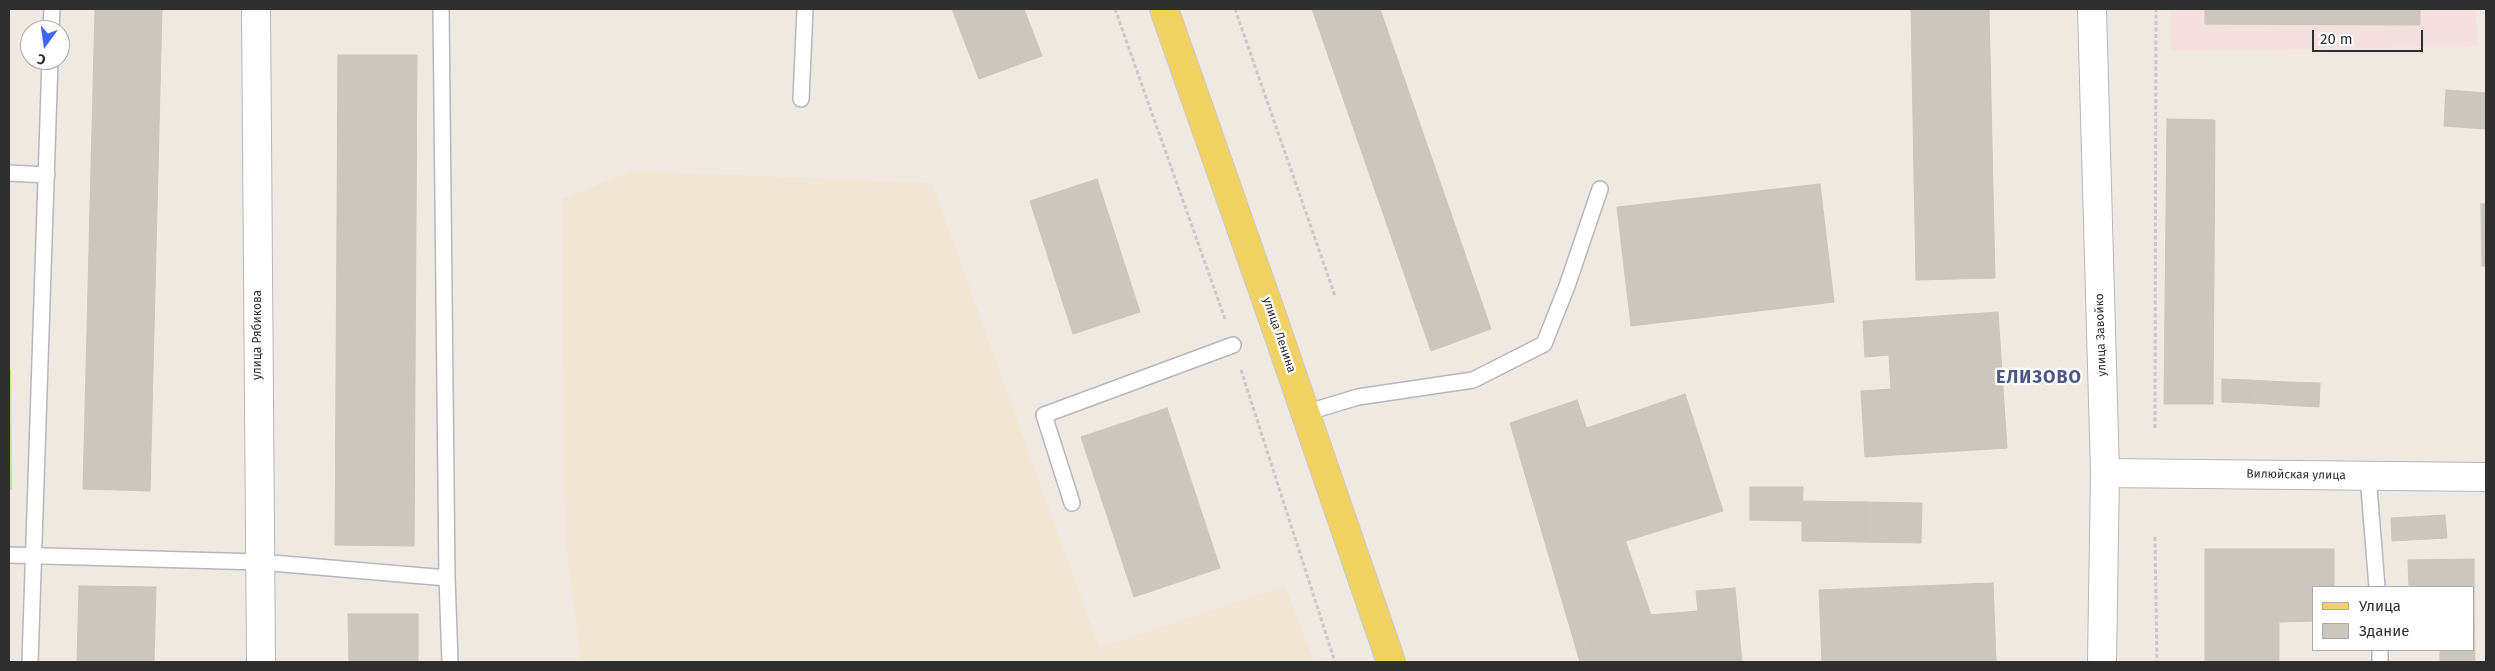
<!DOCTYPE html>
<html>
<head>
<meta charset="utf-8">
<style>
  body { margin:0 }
  #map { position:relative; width:2495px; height:671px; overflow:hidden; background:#efe9e1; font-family:"Fira Sans",sans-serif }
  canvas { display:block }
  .frame { position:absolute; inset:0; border:10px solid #2e2e2e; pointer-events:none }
  .legend { position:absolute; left:2312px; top:586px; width:162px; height:65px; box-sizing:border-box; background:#fff; border:1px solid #ababab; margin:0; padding:6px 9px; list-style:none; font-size:15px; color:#2e2e2e }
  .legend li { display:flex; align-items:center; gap:10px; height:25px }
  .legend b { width:25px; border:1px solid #ababab }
  .north { position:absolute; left:20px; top:20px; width:50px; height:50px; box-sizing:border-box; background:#fff; border:1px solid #ababab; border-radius:50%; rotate:194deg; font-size:14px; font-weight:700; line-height:20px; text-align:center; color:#2e2e2e }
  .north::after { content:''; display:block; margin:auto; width:18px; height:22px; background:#4264fb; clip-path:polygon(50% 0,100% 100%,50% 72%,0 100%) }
  .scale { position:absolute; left:2312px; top:30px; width:111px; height:22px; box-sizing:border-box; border:2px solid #2e2e2e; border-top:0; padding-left:6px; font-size:15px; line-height:18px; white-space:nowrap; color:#2e2e2e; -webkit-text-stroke:4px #fff; paint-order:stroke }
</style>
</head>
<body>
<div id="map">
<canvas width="2495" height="671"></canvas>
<div class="frame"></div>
<ul class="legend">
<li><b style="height:6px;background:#f2d163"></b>Улица</li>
<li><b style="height:14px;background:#cbc7bf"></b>Здание</li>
</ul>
<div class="north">С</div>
<div class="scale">20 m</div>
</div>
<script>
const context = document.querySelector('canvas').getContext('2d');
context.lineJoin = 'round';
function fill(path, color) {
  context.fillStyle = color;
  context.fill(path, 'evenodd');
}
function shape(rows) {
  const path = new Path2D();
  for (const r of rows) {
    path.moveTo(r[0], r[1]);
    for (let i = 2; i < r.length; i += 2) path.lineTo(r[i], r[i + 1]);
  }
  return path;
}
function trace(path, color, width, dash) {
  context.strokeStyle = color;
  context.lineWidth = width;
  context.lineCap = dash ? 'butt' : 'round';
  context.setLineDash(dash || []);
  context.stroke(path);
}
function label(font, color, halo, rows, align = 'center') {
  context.font = font + ' "Fira Sans",sans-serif';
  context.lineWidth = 4.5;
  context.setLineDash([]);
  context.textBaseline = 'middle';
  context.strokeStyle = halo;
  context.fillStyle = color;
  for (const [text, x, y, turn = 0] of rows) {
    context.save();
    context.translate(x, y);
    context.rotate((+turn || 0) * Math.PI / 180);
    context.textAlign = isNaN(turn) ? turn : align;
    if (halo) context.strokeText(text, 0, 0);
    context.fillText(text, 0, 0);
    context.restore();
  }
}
fill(shape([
  [633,171,932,183,1099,648,1285,586,1314,662,581,662,565,536,562,199]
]), '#f0e6d1');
fill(shape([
  [2170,9,2476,9,2477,46,2171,51]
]), '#f5dfe0');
fill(shape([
  [9,369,11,369,12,490,9,490]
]), '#b6e59e');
const building = shape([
  [95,9,162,9,150,491,83,489,95,9],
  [952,9,1024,9,1042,56,979,79,952,9],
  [1312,9,1380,9,1491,329,1431,351,1312,9],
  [1911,9,1989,9,1995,278,1916,280,1911,9],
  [2205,9,2420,9,2420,25,2205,24,2205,9],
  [338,55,417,55,414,546,335,545,338,55],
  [2446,90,2486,93,2486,129,2444,126,2446,90],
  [2167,119,2215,120,2213,404,2164,404,2167,119],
  [1097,179,1140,312,1073,334,1030,201,1097,179],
  [1820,184,1834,302,1631,326,1617,207,1820,184],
  [2481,204,2486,204,2486,266,2482,266,2481,204],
  [1998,312,2007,448,1865,457,1861,391,1891,389,1889,355,1865,357,1863,321,1998,312],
  [2222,379,2250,380,2249,403,2222,402,2222,379],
  [2250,380,2286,382,2285,405,2249,403,2250,380],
  [2286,382,2320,383,2319,407,2285,405,2286,382],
  [1685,394,1723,511,1626,541,1587,428,1685,394],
  [1577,400,1651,615,1589,620,1592,662,1580,662,1510,423,1577,400],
  [1167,408,1220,568,1134,597,1081,437,1167,408],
  [1750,487,1803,487,1802,521,1750,520,1750,487],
  [1802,501,1865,502,1865,542,1802,541,1802,501],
  [1865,502,1922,503,1921,543,1865,542,1865,502],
  [2445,515,2447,538,2392,541,2391,518,2445,515],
  [2205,549,2334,549,2334,587,2314,587,2314,621,2279,622,2279,662,2205,662,2205,549],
  [2474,559,2474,602,2474,587,2409,587,2408,560,2474,559],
  [1993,583,1996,662,1822,662,1819,590,1993,583],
  [79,586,156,587,154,662,77,662,79,586],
  [1735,588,1742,662,1592,662,1589,620,1698,611,1696,591,1735,588],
  [2474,602,2475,662,2440,662,2440,650,2474,650,2474,602],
  [348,614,418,614,418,662,349,662,348,614]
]);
fill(building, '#cbc7bf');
trace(building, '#cbc5ba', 1);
const service = shape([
  [441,9,447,578,450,662],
  [51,30,52,9],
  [801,99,805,9],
  [9,173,47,175],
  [1305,413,1358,397,1473,380,1544,344,1567,286,1600,189],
  [2368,476,2377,587],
  [1072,503,1044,415,1233,345],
  [9,555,260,562,447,578],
  [2380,650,2380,662],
  [30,662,50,60]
]);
const minor = shape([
  [256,9,261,662]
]);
const tertiary = shape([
  [2105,473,2486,477]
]);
const secondary = shape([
  [2092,9,2105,473,2102,662]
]);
const primary = shape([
  [1164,9,1272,316,1391,662]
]);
trace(service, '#b4b7c1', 18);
trace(minor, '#b4b7c1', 30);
trace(tertiary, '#b4b7c1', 30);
trace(secondary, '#b4b7c1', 30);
trace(primary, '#c9c9c9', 30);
trace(shape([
  [1115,9,1225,319],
  [1235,9,1335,296],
  [1241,370,1335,662],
  [2155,428,2156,9],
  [2155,537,2157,662]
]), '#c9c9c9', 3, [4, 2.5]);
trace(service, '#fff', 15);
trace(minor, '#fff', 28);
trace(tertiary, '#fff', 28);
trace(secondary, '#fff', 28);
trace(primary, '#f2d163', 28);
label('12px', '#2e2e2e', '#fff', [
  ["улица Рябикова",258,335,-90],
  ["улица Ленина",1279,335,71],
  ["улица Завойко",2101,335,-92],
  ["Вилюйская улица",2296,475,1]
]);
context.letterSpacing = '1px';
label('bold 18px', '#4d5680', '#fff', [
  ["ЕЛИЗОВО",2039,378]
]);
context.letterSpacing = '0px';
</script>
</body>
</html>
